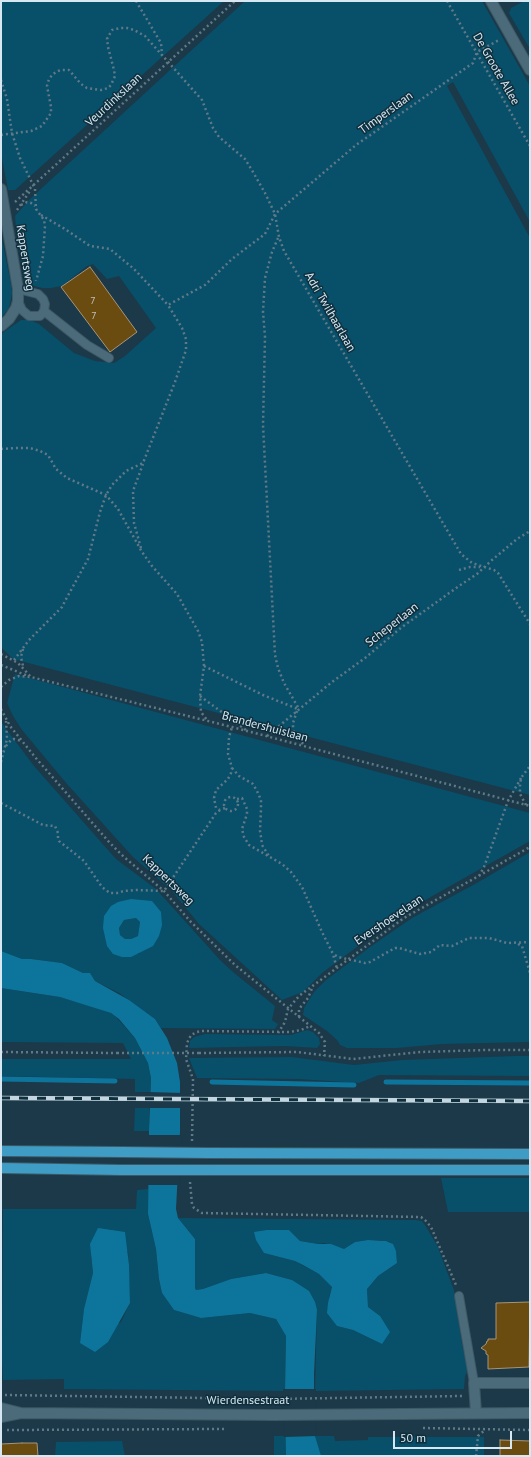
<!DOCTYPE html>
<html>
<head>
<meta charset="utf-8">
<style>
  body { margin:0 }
  #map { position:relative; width:531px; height:1457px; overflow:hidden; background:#1b3948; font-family:"PT Sans",sans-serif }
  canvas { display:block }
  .frame { position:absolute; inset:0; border:2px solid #d7e8f2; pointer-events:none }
  .scale { position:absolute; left:393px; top:1431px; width:119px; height:18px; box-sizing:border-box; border:2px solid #d7e8f2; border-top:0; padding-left:5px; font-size:12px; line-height:14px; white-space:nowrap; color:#d7e8f2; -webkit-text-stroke:3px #102f3d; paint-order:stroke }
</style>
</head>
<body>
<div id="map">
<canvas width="531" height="1457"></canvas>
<div class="frame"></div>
<div class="scale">50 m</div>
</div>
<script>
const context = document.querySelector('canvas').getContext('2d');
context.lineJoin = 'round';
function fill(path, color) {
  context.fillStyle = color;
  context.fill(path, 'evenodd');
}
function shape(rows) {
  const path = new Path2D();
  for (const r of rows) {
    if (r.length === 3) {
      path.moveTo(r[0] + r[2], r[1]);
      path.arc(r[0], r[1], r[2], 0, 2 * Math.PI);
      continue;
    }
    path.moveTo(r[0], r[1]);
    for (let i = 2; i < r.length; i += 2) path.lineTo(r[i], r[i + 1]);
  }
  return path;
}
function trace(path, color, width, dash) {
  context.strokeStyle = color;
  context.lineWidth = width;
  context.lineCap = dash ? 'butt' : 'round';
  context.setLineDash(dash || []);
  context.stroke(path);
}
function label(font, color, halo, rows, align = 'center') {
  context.font = font + ' "PT Sans",sans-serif';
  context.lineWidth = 3;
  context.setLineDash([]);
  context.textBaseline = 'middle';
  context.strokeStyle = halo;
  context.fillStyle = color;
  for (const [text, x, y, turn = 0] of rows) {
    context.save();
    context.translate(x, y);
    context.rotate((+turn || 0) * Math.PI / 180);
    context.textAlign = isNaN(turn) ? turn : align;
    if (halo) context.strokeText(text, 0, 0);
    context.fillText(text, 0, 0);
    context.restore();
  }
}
fill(shape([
  [1,1,224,1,15,190,8,190,1,153],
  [245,1,482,1,530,86,530,222,453,82,447,86,530,238,530,795,13,659,1,647,1,334,21,320,30,320,39,324,74,353,95,361,114,363,125,356,156,328,119,276,107,279,93,264,87,266,62,286,51,288,42,288,27,284,25,281,17,238,15,216,30,199],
  [524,1,530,1,530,49,509,13,511,8],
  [1,235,10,279,12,293,9,308,1,318],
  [15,674,530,813,530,841,404,912,322,973,303,992,282,1000,199,924,171,890,133,857,67,784,22,730,13,716,7,703],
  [1,720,4,726,34,766,116,859,156,889,220,960,233,972,275,1006,272,1020,278,1024,275,1029,161,1028,155,1019,119,993,95,981,90,973,83,973,62,963,31,959,22,959,1,951],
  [152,901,139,954,103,928],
  [530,852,530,1042,442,1044,397,1048,347,1048,340,1045,337,1040,327,1031,303,1015,304,1008,314,992,326,980,370,947,412,918,475,884],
  [136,918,140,922,138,936,131,939,125,939,120,935,119,928,124,920],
  [1,988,60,997,91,1006,111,1013,116,1017,135,1038,148,1063,151,1078,150,1092,135,1092,135,1079,1,1076,1,1059,131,1059,123,1043,1,1042],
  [307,1030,313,1032,319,1038,320,1044,317,1048,285,1046,189,1048,190,1041,194,1037,205,1034,291,1035],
  [516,1056,530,1056,530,1076,379,1075,359,1083,298,1079,197,1078,189,1058,292,1057,354,1065,402,1060],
  [135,1108,149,1108,149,1131,134,1131],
  [441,1178,530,1178,530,1212,448,1212],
  [148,1189,148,1214,156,1249,159,1279,162,1293,174,1310,201,1318,250,1313,276,1319,286,1336,285,1391,64,1389,64,1379,3,1380,2,1361,3,1209,136,1209,137,1190],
  [128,1251,130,1303,128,1307,121,1322,80,1343,84,1309,93,1273,91,1256],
  [178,1218,415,1220,422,1221,425,1225,437,1245,454,1290,462,1344,468,1371,465,1376,464,1389,315,1391,317,1310,292,1280,266,1273,231,1279,203,1289,196,1290,195,1288,195,1239],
  [289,1230,300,1241,318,1244,324,1243,344,1249,355,1242,368,1240,380,1240,390,1242,396,1251,397,1263,378,1276,367,1289,368,1307,380,1316,382,1344,353,1330,337,1326,329,1297,332,1287,319,1274,295,1261,264,1253],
  [274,1436,334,1436,335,1441,368,1440,368,1437,484,1437,484,1456,274,1456],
  [122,1441,125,1456,55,1456,56,1442]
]), '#084f6a');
fill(shape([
  [131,899,152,901,161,912,162,925,159,936,153,946,131,957,122,957,113,954,107,946,103,928,104,916,111,906,118,902],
  [136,918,140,922,138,936,131,939,125,939,120,935,119,928,124,920],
  [1,951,22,959,31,959,62,963,83,973,90,973,95,981,129,1000,155,1019,167,1038,177,1063,180,1082,180,1131,176,1209,178,1218,195,1239,195,1288,196,1290,203,1289,231,1279,266,1273,292,1280,309,1291,315,1302,317,1310,314,1374,314,1433,321,1456,286,1456,285,1391,286,1336,276,1319,250,1313,201,1318,174,1310,162,1293,159,1279,156,1249,148,1214,149,1131,151,1078,148,1063,135,1038,119,1019,111,1013,60,997,1,988],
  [98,1228,125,1232,129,1265,130,1303,108,1342,95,1352,80,1343,84,1309,93,1273,90,1244],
  [267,1230,289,1230,300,1241,318,1244,331,1244,344,1249,355,1242,368,1240,386,1241,393,1244,396,1251,397,1263,378,1276,367,1289,368,1307,380,1316,390,1332,382,1344,353,1330,337,1326,327,1313,328,1303,332,1287,319,1274,303,1265,295,1261,264,1253,256,1240,254,1232]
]), '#0d759c');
fill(shape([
  [148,1092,183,1093,183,1108,148,1108],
  [146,1135,182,1135,180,1185,146,1185],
  [283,1389,316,1389,317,1436,284,1437]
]), '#1b3948');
trace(shape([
  [1,1079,115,1081],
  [212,1082,354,1085],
  [386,1082,530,1083]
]), '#0d759c', 5);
const building = shape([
  [90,267,137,332,110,352,61,287,90,267],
  [530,1302,529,1367,488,1369,488,1355,486,1354,486,1351,481,1348,486,1344,487,1341,488,1341,488,1339,496,1339,496,1303,530,1302],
  [500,1440,530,1441,530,1456,500,1456,500,1440],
  [22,1443,37,1443,38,1456,1,1456,1,1444,22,1443]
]);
fill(building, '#6a4b10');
trace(building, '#a7957a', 1);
const service = shape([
  [18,301,22,310,29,316,40,316,44,311,45,304,43,299,38,294,18,289],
  [44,311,87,345,109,358],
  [459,1296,474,1383]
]);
const minor = shape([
  [491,1,530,70],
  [1,189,18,289,18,301,16,308,9,319,1,326],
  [476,1413,474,1383,530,1383]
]);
const tertiary = shape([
  [1,1408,21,1413],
  [1,1417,21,1413,274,1415,530,1413]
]);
const primary = shape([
  [1,1151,122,1152],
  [208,1153,530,1154],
  [1,1168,121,1170],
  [208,1170,530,1170]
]);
trace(service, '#3d5864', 10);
trace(minor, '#3d5864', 12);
trace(tertiary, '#3d5864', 12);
trace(primary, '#3d5864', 12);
trace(shape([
  [136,1,161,43,162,55],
  [447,1,530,146],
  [1,80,7,99,12,133,20,158,35,189,36,209,44,220,45,226,43,256,36,281],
  [1,135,31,131,42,126,51,113,51,107,47,86,49,79,53,74,58,71,62,70,69,70,81,84,87,88,101,90,108,88,111,85,115,76,114,70,108,47,107,39,112,30,120,28,127,28,134,30,145,36,202,100,213,128,219,137,245,159,253,172,265,193,275,214,279,237,284,251,461,554,472,563,494,570,498,573,530,624],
  [15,202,235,1],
  [21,205,27,202,31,203,35,206],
  [17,210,30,191],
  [41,215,65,229,90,246,110,249,134,269,168,305,205,285,232,259,265,234,275,214,356,145,473,63,477,52,499,40],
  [278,238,272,252,265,278,263,312,265,337,263,425,275,655,278,668,284,683,299,709],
  [1,449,15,448,30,448,40,451,48,455,56,469,67,478,106,495,118,509,142,552,152,566,177,594,198,631,202,642,204,666,200,696,201,712,207,720],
  [141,548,134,523,133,491,143,464],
  [459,570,470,567,480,567],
  [23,649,21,657,23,666],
  [1,654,18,663,31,677,232,727,530,806],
  [14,660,29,640,62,607,65,601,88,559,100,512,106,495,112,485,126,471,143,463,175,382,186,350,186,339,182,328,168,305],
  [1,665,28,676],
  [204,666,263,695,298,709],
  [1,687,9,680,19,676,30,677],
  [200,696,246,730],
  [1,709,10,726,35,757,109,842,124,857,164,891,190,921,235,965,319,1033,325,1042,324,1056],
  [297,711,293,723,293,728,295,735,305,746],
  [267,736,332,682,365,658,402,627,459,586,477,574,492,560,517,539,530,531],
  [6,746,11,740,14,739,22,741],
  [1,762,7,739,6,721],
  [232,768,239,776,253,784,257,791,261,800,261,809,260,831,261,837,262,845,269,856],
  [231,804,7],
  [237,799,242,798,247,809,247,814,242,829,244,837,249,845,282,864,291,872,302,887,322,932,333,954,337,969],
  [1,803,43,825,55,826,58,833,58,838,59,841,84,861,102,887,110,893,117,893,124,891,136,890,164,891,216,813,220,810],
  [526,805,520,794,520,786,521,778,530,766],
  [225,808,220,810,216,808,214,798,216,790,228,779,231,773,232,768,228,754,229,737,232,727],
  [479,876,484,867,508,801,521,778],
  [518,944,522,946,530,973],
  [335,955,338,957,365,963,370,962,395,948,399,948,420,954,431,952,440,945,452,946,469,938,489,938,507,943,530,942],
  [299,1017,299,1009,308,998,313,986],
  [278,1033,285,1022,288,1009,299,996,404,918,530,847],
  [1,1052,117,1053],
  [199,1053,297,1052,353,1059,420,1052,487,1050,530,1050],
  [192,1141,193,1079,186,1059,187,1043,191,1035,197,1032,202,1031,290,1032,301,1030,310,1026],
  [190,1182,192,1204,194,1208,202,1213,421,1217,425,1220,431,1227,456,1285],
  [5,1395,272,1399,462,1396],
  [423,1428,530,1430],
  [7,1430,224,1429],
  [476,1456,478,1436,485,1430]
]), '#607986', 2.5, [2, 3]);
trace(service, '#4b6a7a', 8);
trace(minor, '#4b6a7a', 10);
trace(tertiary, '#4b6a7a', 10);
trace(primary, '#3e9cc5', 10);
const rail = shape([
  [1,1098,530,1101]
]);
trace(rail, '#c3d6e0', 4.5);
trace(rail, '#102f3d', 3, [9]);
const primaryBridge = shape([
  [122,1152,208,1153],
  [121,1170,208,1170]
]);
trace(primaryBridge, '#3d5864', 12, []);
trace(shape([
  [117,1053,199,1053]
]), '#607986', 2.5, [2, 3]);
trace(primaryBridge, '#3e9cc5', 10);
label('10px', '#bcc1ba', null, [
  ["7",93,301],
  ["7",94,316]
]);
label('12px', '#d7e8f2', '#102f3d', [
  ["De Groote Allee",496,69,60],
  ["Veurdinkslaan",114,100,-43],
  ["Timperslaan",386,113,-36],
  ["Kappertsweg",25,258,81],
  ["Adri Twilhaarlaan",330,312,60],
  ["Scheperlaan",392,625,-38],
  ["Brandershuislaan",265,727,15],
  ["Kappertsweg",168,880,44],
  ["Evershoevelaan",389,920,-34],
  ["Wierdensestraat",248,1401]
]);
</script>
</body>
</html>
